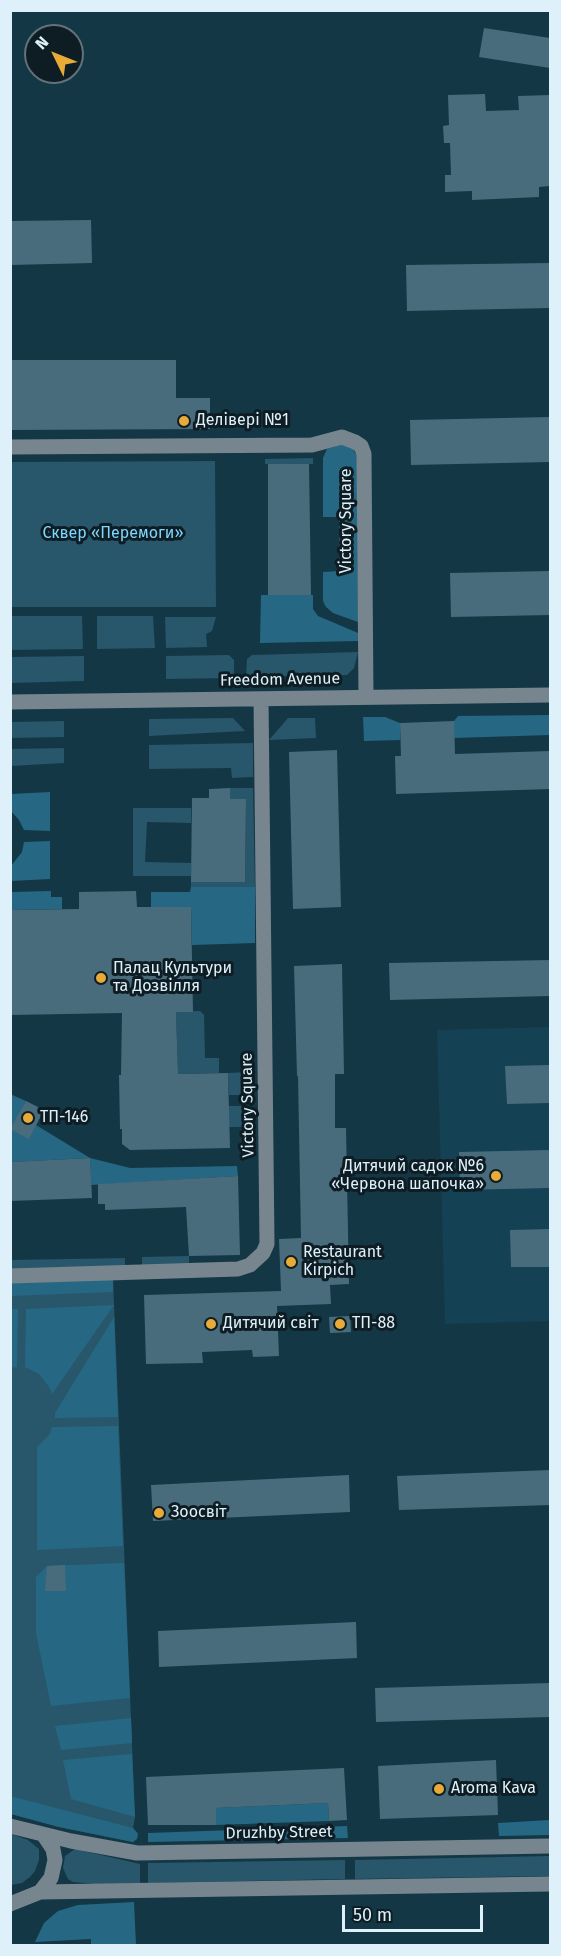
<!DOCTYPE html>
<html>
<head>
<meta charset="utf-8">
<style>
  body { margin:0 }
  #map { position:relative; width:561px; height:1956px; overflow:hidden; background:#143746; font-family:"Fira Sans",sans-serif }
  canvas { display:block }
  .frame { position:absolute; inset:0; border:12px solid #def1fa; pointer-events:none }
  .north { position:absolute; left:24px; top:24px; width:60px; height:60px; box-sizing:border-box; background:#0e1d23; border:2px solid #617279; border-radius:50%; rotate:313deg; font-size:16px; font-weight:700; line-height:24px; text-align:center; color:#def1fa }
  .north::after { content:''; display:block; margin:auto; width:21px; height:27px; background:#e8ab37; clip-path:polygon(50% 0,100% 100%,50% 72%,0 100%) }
  .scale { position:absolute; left:342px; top:1905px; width:141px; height:27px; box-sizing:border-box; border:3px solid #def1fa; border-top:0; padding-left:8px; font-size:18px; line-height:21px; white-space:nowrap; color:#def1fa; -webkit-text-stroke:4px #0e1d23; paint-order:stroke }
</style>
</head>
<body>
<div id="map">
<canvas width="561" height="1956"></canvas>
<div class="frame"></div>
<div class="north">N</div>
<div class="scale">50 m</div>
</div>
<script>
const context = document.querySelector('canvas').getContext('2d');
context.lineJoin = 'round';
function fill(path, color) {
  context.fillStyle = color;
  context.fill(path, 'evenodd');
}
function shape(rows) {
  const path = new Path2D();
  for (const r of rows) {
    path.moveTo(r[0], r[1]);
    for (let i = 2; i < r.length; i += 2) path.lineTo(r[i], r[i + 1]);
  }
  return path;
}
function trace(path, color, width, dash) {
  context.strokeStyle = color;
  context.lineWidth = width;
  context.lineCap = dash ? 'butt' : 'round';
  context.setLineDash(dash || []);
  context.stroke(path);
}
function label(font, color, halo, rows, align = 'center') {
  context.font = font + ' "Fira Sans",sans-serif';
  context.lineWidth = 6;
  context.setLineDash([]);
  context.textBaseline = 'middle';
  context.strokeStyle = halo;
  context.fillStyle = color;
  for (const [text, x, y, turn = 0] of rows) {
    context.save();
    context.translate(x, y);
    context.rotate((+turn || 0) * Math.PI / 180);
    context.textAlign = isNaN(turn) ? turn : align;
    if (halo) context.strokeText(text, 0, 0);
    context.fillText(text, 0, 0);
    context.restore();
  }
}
fill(shape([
  [550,1027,550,1321,445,1324,437,1030]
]), '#144154');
fill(shape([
  [313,458,313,464,265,464,265,459],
  [215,461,216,607,11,607,11,462],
  [10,616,82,616,83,649,11,650],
  [97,616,153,616,155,648,97,649],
  [165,617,216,617,212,631,206,634,207,647,166,648],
  [358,652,354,668,347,675,246,677,247,659,252,655],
  [229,655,234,660,234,678,166,679,166,656],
  [84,656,84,681,11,683,11,657],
  [233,718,245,731,149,736,149,719],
  [288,718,315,718,316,738,269,740],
  [64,721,64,737,11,738,11,722],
  [253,743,253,777,232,778,231,768,149,769,149,745],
  [64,748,64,763,11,766,11,749],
  [230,788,253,788,255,887,191,887,191,882,245,882,246,799,230,799],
  [133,808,191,808,191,823,147,822,145,862,191,863,191,876,133,876],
  [200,1011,204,1015,205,1058,219,1058,219,1073,178,1074,176,1012],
  [248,1072,249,1095,229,1095,228,1073],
  [229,1106,249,1106,249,1127,229,1127],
  [189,1256,189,1264,142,1266,142,1257],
  [125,1258,125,1266,11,1270,10,1260],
  [113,1279,135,1817,133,1828,138,1834,133,1842,59,1827,11,1814,11,1282],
  [11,1834,28,1840,39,1849,39,1860,35,1871,30,1877,22,1883,11,1885],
  [75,1849,140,1864,140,1883,106,1885,73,1882,68,1879,63,1868,65,1856],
  [550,1856,550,1876,355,1879,355,1860],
  [345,1860,345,1879,148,1883,148,1863]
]), '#28566a');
fill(shape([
  [343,444,352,448,357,456,358,622,333,613,326,607,323,601,323,572,339,571,339,517,323,517,323,458,327,449],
  [261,595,313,595,313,609,318,616,358,633,358,641,260,643],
  [550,715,550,735,454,738,454,721,458,716],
  [363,717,385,717,400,723,400,740,364,741],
  [50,792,50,831,24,830,19,820,11,811,11,794],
  [50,841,50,879,11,881,11,866,22,852,24,842],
  [191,887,255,887,255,943,192,945,191,907,151,907,151,892,190,892],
  [51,891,51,897,62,897,62,909,11,910,11,892],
  [10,1094,26,1101,11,1129,29,1138,36,1125,90,1158,130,1168,237,1166,238,1176,91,1185,90,1158,11,1162],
  [113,1279,113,1292,11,1296,10,1282],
  [114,1305,52,1394,49,1387,39,1374,25,1367,26,1309],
  [11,1309,18,1309,17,1367,11,1368],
  [114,1317,118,1417,55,1418,55,1413],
  [118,1426,123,1546,37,1550,37,1447,50,1434,52,1427],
  [124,1563,130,1698,51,1706,36,1633,36,1577,47,1566],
  [131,1718,132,1743,61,1750,55,1726],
  [132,1754,135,1817,71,1799,63,1760],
  [10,1796,133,1828,138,1834,137,1839,133,1842,59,1827,11,1814],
  [328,1803,329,1821,216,1825,216,1808],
  [550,1820,550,1835,499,1836,498,1823],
  [347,1826,348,1838,148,1842,148,1833],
  [134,1902,136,1945,91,1945,91,1939,35,1942,44,1923,58,1911,78,1905]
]), '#266883');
fill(shape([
  [484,28,550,38,550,68,479,57],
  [485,94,486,111,519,110,518,96,550,95,550,186,539,187,539,197,472,200,472,191,445,192,445,175,451,175,450,143,444,143,443,126,449,125,448,95],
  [91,220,92,263,10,265,10,221],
  [550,263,550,308,407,311,406,265],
  [10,360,176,360,176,398,210,398,210,429,10,430],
  [550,417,550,462,411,465,410,420],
  [268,464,309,464,311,595,268,595],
  [550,571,550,615,451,617,450,573],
  [454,721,455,754,550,751,550,789,396,794,395,756,401,756,400,723],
  [337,750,341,907,293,909,289,752],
  [230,788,230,799,246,799,245,882,191,882,192,798,209,798,209,789],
  [136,891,137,907,191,907,193,1012,176,1012,178,1074,228,1073,230,1148,130,1150,122,1144,122,1129,120,1129,119,1075,121,1075,122,1013,10,1015,10,910,79,909,79,892],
  [550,960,550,996,390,1000,389,963],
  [342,964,344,1074,335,1074,335,1128,346,1128,349,1284,330,1285,331,1304,277,1306,279,1356,253,1357,252,1350,202,1352,203,1363,146,1364,144,1295,281,1291,279,1239,301,1238,298,1076,297,1076,294,966],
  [550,1065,550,1103,507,1104,505,1066],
  [26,1101,44,1110,29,1139,10,1129],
  [550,1150,550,1188,460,1190,459,1152],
  [90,1158,92,1198,10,1201,10,1162],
  [238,1176,240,1255,189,1256,186,1207,105,1210,105,1204,98,1204,98,1184],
  [550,1229,550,1267,511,1267,510,1230],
  [350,1316,351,1332,330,1333,329,1317],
  [550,1470,550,1505,399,1510,397,1476],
  [349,1475,350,1512,153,1521,151,1485],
  [65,1565,66,1591,45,1591,47,1566],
  [356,1622,357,1658,159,1667,158,1631],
  [550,1683,550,1717,376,1722,375,1688],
  [496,1760,498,1815,380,1819,378,1766],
  [344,1768,347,1820,329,1821,328,1803,216,1808,216,1825,148,1825,146,1777]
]), '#496c7d');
trace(shape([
  [10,447,312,445,342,437,355,442,361,446,364,454,366,697],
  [10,702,550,695],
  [10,1276,238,1269,250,1265,263,1253,267,1244,261,699],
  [10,1826,71,1841,137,1853,550,1846],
  [40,1892,550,1884],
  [10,1904,40,1892,51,1878,55,1860,53,1849,43,1834]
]), '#77868e', 15);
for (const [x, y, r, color] of [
  [184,421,6,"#e8ab37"],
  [101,978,6,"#e8ab37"],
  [28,1118,6,"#e8ab37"],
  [496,1176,6,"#e8ab37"],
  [291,1262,6,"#e8ab37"],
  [211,1324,6,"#e8ab37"],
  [340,1324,6,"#e8ab37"],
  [159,1513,6,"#e8ab37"],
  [439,1789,6,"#e8ab37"]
]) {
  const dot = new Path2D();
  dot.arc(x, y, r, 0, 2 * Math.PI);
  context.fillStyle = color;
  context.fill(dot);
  trace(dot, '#0e1d23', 2);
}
label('16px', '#def1fa', '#0e1d23', [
  ["Делівері №1",196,421],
  ["Палац Культури",113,969],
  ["та Дозвілля",113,987],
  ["ТП-146",40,1118],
  ["Дитячий садок №6",484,1167,"right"],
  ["«Червона шапочка»",484,1185,"right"],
  ["Restaurant",303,1253],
  ["Kirpich",303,1271],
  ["Дитячий світ",223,1324],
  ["ТП-88",352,1324],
  ["Зоосвіт",171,1513],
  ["Aroma Kava",451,1789]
], 'left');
label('16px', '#def1fa', '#0e1d23', [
  ["Victory Square",347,521,-90],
  ["Freedom Avenue",280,680,-1],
  ["Victory Square",248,1105,-91],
  ["Druzhby Street",279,1833,-1]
]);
label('16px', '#7dd6fe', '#0e1d23', [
  ["Сквер «Перемоги»",113,534]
]);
</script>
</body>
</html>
